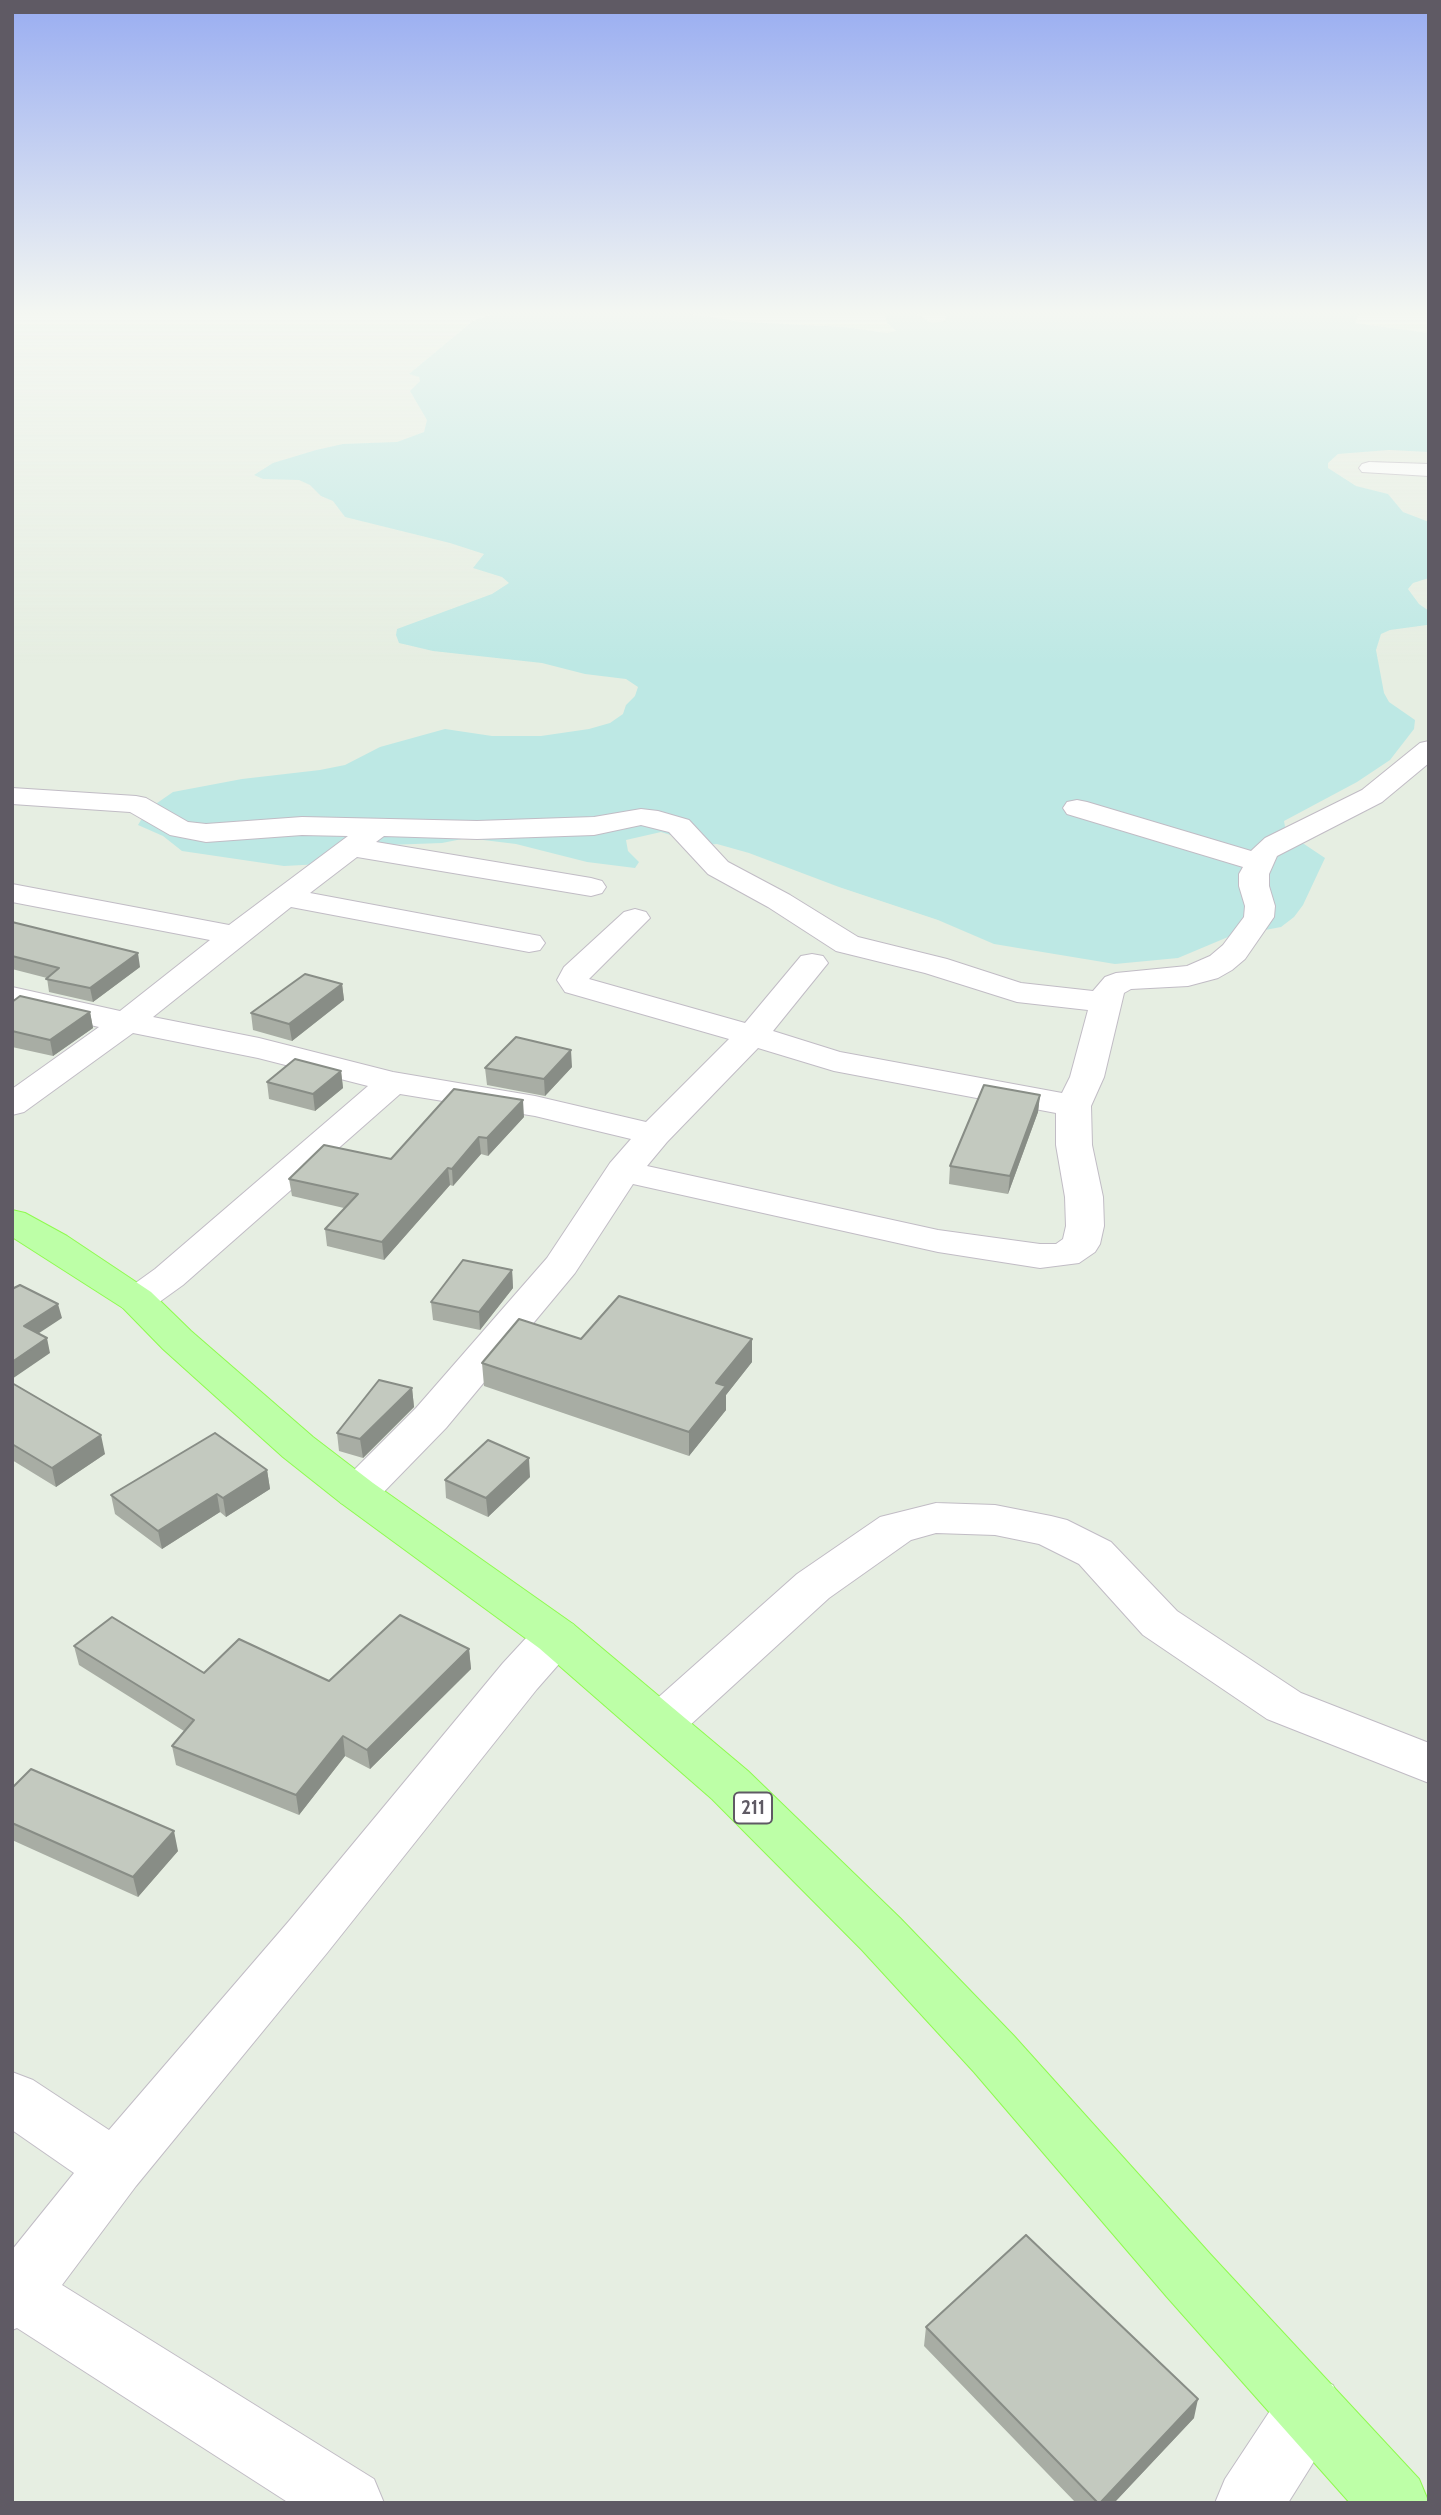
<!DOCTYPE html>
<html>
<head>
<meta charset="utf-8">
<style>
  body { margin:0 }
  #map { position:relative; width:1441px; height:2515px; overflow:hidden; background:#e6eee2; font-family:Cabin,sans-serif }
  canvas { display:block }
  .frame { position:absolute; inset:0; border:14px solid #5f5a64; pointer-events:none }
</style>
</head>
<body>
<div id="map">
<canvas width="1441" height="2515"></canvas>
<div class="frame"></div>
</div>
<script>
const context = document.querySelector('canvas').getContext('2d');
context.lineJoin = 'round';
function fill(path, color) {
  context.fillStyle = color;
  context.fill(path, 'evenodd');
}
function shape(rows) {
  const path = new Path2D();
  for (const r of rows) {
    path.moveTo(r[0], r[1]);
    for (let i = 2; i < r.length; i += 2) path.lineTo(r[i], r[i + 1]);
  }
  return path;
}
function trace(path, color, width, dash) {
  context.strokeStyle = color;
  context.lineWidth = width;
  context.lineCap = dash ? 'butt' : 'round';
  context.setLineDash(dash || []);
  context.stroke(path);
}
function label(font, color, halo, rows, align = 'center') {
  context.font = font + ' Cabin,sans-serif';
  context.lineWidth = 5;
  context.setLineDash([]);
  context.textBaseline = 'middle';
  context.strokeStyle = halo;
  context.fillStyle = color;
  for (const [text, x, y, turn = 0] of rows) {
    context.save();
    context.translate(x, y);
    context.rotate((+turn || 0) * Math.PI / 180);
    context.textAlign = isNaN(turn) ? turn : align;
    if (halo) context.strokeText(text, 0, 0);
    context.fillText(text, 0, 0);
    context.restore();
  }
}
fill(shape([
  [494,314,690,314,742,322,845,327,887,333,896,331,887,323,885,314,916,314,932,323,945,321,946,314,1359,314,1355,323,1429,333,1429,452,1389,450,1338,454,1328,463,1328,468,1356,486,1388,494,1403,512,1429,522,1429,578,1413,583,1408,589,1419,604,1429,611,1427,625,1390,630,1381,634,1376,650,1384,693,1389,702,1415,720,1414,729,1390,760,1357,782,1284,821,1286,832,1325,858,1303,905,1294,917,1281,927,1228,937,1178,958,1115,964,994,944,938,920,839,887,749,853,717,844,703,845,661,832,626,840,628,851,639,862,635,868,587,862,516,844,467,838,442,843,387,845,322,864,284,866,182,851,163,836,138,825,147,810,173,792,242,779,320,770,345,765,380,747,445,729,492,736,541,736,589,729,610,723,623,714,626,705,635,696,638,687,626,679,585,674,542,663,433,651,399,643,396,635,397,629,492,594,509,583,502,577,473,568,484,554,450,543,345,517,333,501,321,496,310,485,299,480,263,479,254,475,273,463,316,450,343,444,397,442,424,432,427,420,410,391,420,381,419,377,409,374,473,321]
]), '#bde8e4');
const minor = shape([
  [1369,462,1429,464,1429,476,1362,472,1359,468,1362,464,1369,462],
  [1429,741,1429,763,1382,802,1277,856,1269,874,1269,886,1275,906,1274,917,1245,959,1232,970,1218,978,1188,986,1131,989,1124,993,1104,1077,1091,1106,1092,1145,1103,1197,1104,1226,1100,1244,1095,1252,1079,1263,1040,1268,938,1252,633,1184,575,1273,446,1428,373,1503,357,1508,341,1503,335,1493,341,1483,416,1408,547,1258,610,1163,631,1139,535,1116,400,1094,183,1285,151,1308,137,1312,123,1308,117,1300,123,1292,155,1269,368,1086,258,1058,133,1033,24,1112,12,1115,12,1089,99,1027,12,1007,12,987,120,1011,210,940,12,902,12,884,229,925,348,836,302,835,206,842,170,835,130,812,12,804,12,788,136,796,146,798,188,822,206,824,302,817,477,821,594,817,641,809,658,811,689,820,728,862,790,895,858,937,947,959,1021,983,1093,991,1105,977,1116,973,1187,966,1210,956,1223,945,1244,917,1245,906,1239,886,1239,874,1243,867,1067,814,1063,808,1067,802,1077,800,1087,802,1251,851,1265,838,1362,790,1420,743,1429,741],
  [641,825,669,832,708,874,768,907,836,951,925,973,1017,1002,1088,1010,1070,1077,1062,1093,840,1052,773,1031,828,963,823,956,812,954,801,956,745,1023,589,979,650,918,646,912,635,909,624,912,564,967,557,980,565,992,729,1039,646,1122,535,1096,393,1072,259,1038,153,1017,291,907,529,952,540,950,545,943,540,936,529,934,310,893,357,857,591,896,602,893,606,887,602,881,591,878,376,842,384,836,477,839,594,835,641,825],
  [758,1048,834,1071,1056,1113,1056,1145,1065,1197,1066,1226,1063,1239,1056,1244,1040,1244,938,1230,647,1166,667,1142,758,1048],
  [936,1503,995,1505,1051,1516,1067,1520,1111,1542,1177,1611,1301,1693,1429,1743,1429,1783,1267,1719,1143,1635,1079,1564,1039,1544,995,1535,936,1533,911,1540,829,1598,677,1737,660,1743,643,1737,635,1724,643,1711,797,1574,880,1517,936,1503],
  [556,1619,573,1624,580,1636,573,1648,537,1689,327,1953,136,2186,62,2285,374,2479,384,2503,289,2503,17,2328,12,2330,12,2250,74,2173,12,2130,12,2072,33,2080,109,2130,289,1921,503,1663,539,1624,556,1619],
  [1310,2375,1333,2385,1343,2408,1333,2431,1288,2503,1215,2503,1225,2479,1287,2385,1310,2375]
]);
const primary = shape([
  [12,1210,25,1213,67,1236,151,1292,191,1331,313,1437,373,1483,573,1624,748,1771,900,1918,1014,2036,1211,2255,1419,2479,1429,2503,1350,2503,1167,2297,974,2072,862,1950,712,1799,539,1648,341,1503,283,1457,163,1349,123,1308,12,1237,12,1210]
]);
trace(minor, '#c1bcc5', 2);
trace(primary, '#8ffb4f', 2);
fill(minor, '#fff');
fill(primary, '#bdffa7');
fill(shape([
  [12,922,140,967,93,1002,49,992,47,978,12,969],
  [342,984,344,1000,292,1041,253,1030,251,1013],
  [12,1002,90,1012,93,1028,53,1056,12,1047],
  [572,1067,545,1096,487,1085,485,1068],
  [341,1071,343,1088,315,1111,269,1099,267,1082],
  [1040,1095,1038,1112,1008,1194,949,1184,950,1166],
  [524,1117,488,1156,481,1154,453,1186,450,1185,384,1260,327,1246,325,1229,344,1208,292,1196,289,1179,391,1159],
  [512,1270,513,1288,480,1330,433,1320,431,1302],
  [581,1339,752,1339,752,1362,726,1395,726,1410,689,1456,484,1386,482,1363],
  [12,1383,105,1454,56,1487,12,1460],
  [412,1388,414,1407,363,1458,339,1451,337,1433],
  [267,1470,270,1489,226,1517,220,1512,162,1549,115,1514,111,1495],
  [530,1477,488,1517,446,1498,445,1480],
  [74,1646,204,1673,329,1681,469,1649,471,1669,370,1769,345,1756,299,1815,176,1765,172,1746,184,1731,79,1665],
  [12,1788,178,1851,138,1897,12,1840],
  [926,2327,1194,2418,1114,2503,1076,2503,924,2346]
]), '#a8ada4');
fill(shape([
  [138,953,140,967,93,1002,90,988],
  [342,984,344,1000,292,1041,289,1024],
  [90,1012,93,1028,53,1056,50,1040],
  [571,1050,572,1067,545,1096,544,1079],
  [341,1071,343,1088,315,1111,313,1094],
  [1040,1095,1038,1112,1008,1194,1010,1176],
  [523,1100,524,1117,488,1156,487,1138],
  [479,1137,481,1154,453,1186,452,1169],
  [448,1168,450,1185,384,1260,382,1242],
  [512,1270,513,1288,480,1330,479,1312],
  [58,1304,62,1318,27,1341,24,1326],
  [47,1338,50,1353,12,1379,12,1362],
  [752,1339,752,1362,726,1395,726,1410,689,1456,689,1432,716,1383],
  [412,1388,414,1407,363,1458,360,1439],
  [101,1435,105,1454,56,1487,52,1468],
  [529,1458,530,1477,488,1517,486,1498],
  [267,1470,270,1489,226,1517,223,1498],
  [217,1494,220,1512,162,1549,158,1531],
  [469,1649,471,1669,370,1769,367,1750],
  [343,1736,345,1756,299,1815,296,1795],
  [174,1831,178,1851,138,1897,133,1877],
  [1198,2399,1194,2418,1114,2503,1100,2503]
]), '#888d86');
const building = shape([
  [12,922,138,953,90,988,46,979,59,968,12,956,12,922],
  [305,974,342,984,289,1024,251,1013,305,974],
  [20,996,90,1012,50,1040,12,1031,12,1002,20,996],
  [516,1037,571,1050,544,1079,485,1068,516,1037],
  [295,1059,341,1071,313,1094,267,1082,295,1059],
  [984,1085,1040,1095,1010,1176,950,1166,984,1085],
  [454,1089,523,1100,487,1138,479,1137,452,1169,448,1168,382,1242,325,1229,358,1194,289,1179,324,1145,391,1159,454,1089],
  [463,1260,512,1270,479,1312,431,1302,463,1260],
  [20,1285,58,1304,24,1326,47,1338,12,1362,12,1289,20,1285],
  [619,1296,752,1339,716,1383,726,1386,689,1432,482,1363,519,1319,581,1339,619,1296],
  [379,1380,412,1388,360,1439,337,1433,379,1380],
  [12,1383,101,1435,52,1468,12,1444,12,1383],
  [215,1433,267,1470,223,1498,217,1494,158,1531,111,1495,215,1433],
  [488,1440,529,1458,486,1498,445,1480,488,1440],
  [400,1615,469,1649,367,1750,343,1736,296,1795,172,1746,194,1720,74,1646,112,1617,204,1673,239,1639,329,1681,400,1615],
  [31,1769,174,1831,133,1877,12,1823,12,1788,31,1769],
  [1026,2235,1198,2399,1100,2503,1098,2503,926,2327,1026,2235]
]);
fill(building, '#c3c9bf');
trace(building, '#888d86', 2);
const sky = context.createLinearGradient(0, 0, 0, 666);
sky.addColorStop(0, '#99adf1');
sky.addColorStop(0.47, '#f4f7f2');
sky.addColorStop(1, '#f4f7f200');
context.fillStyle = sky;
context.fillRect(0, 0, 1441, 666);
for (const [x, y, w] of [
  [753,1808,38]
]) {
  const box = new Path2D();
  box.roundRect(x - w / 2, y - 15.5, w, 31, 5);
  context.fillStyle = '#fff';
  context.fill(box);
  trace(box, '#5f5a64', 2);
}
label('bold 19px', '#5f5a64', null, [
  ["211",753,1808]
]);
</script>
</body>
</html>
